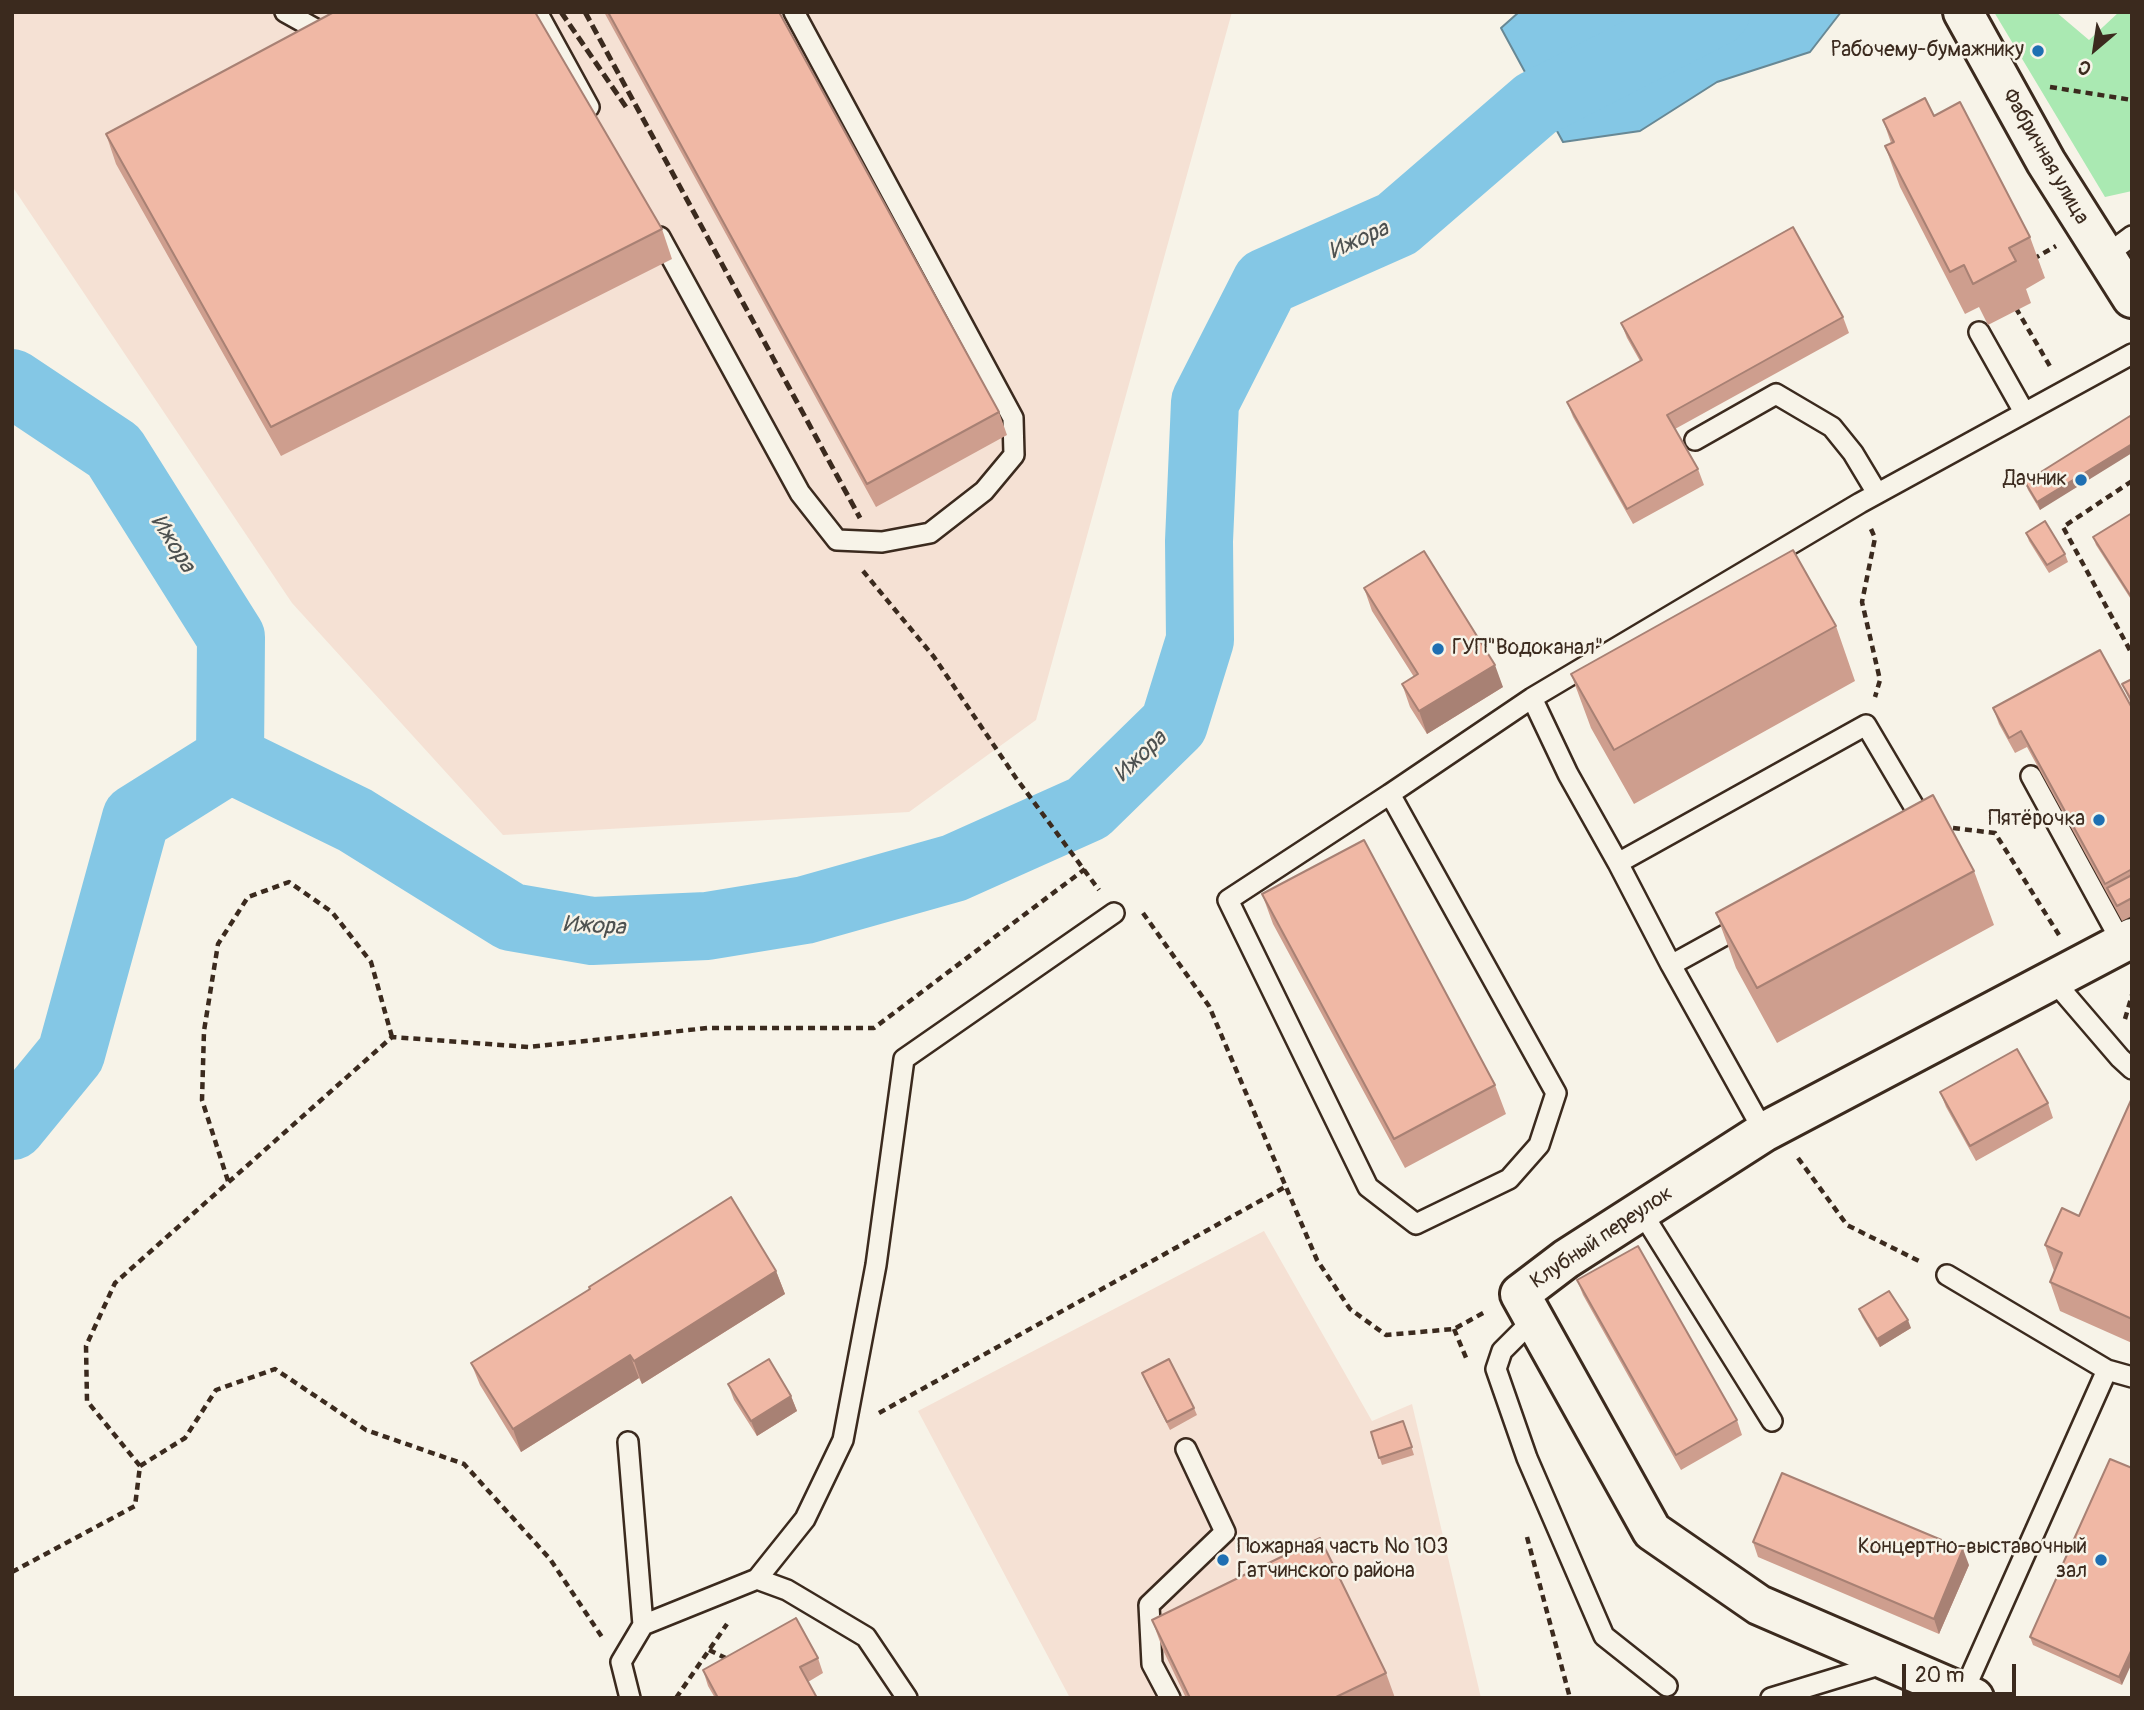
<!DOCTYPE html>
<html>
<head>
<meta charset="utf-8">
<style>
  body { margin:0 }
  #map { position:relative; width:2144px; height:1710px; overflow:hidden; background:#f7f3e8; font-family:Pangolin,sans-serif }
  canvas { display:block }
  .frame { position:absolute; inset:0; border:14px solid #3b2a1e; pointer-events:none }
  .north { position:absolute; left:2060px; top:14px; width:70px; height:70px; -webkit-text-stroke:5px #f7f3e8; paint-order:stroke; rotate:209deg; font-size:19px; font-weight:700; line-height:28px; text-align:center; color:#3b2a1e }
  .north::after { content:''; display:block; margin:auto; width:24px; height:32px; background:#3b2a1e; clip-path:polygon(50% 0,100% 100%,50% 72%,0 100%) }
  .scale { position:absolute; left:1902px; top:1664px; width:114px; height:32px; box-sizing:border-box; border:4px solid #3b2a1e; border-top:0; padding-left:9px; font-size:21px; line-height:24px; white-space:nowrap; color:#3b2a1e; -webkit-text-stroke:5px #f7f3e8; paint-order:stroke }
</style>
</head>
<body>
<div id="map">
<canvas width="2144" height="1710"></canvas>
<div class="frame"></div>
<div class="north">С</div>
<div class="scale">20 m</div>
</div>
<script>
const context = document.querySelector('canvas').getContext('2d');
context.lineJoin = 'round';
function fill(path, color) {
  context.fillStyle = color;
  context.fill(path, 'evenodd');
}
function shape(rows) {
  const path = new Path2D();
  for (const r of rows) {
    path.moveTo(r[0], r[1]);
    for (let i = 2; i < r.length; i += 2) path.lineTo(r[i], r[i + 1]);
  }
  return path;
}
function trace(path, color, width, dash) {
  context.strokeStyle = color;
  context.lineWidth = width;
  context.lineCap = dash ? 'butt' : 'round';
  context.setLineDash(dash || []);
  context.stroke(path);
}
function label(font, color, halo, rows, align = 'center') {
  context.font = font + ' Pangolin,sans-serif';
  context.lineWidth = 5;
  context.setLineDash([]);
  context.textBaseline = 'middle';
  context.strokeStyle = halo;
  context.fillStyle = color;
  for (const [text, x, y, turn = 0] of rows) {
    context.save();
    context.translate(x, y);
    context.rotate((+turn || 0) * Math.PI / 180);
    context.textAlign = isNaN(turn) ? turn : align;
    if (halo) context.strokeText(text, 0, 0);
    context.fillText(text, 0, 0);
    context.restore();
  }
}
fill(shape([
  [12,12,1232,12,1036,720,909,812,503,835,292,603,12,186],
  [1264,1231,1372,1421,1412,1404,1481,1698,1070,1698,918,1411]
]), '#f5e1d4');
fill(shape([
  [1994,12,2056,12,2089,40,2119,12,2132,12,2132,191,2105,197]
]), '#aae9b2');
const water = shape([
  [1519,12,1841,12,1810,52,1717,82,1640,131,1563,142,1501,28,1519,12]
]);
fill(water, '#84c7e5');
trace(water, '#678895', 2);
trace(shape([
  [12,383,114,451,231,637,230,759,136,818,71,1054,12,1126],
  [230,759,355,820,511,917,592,931,707,926,805,910,954,868,1088,808,1174,724,1200,640,1199,541,1205,402,1266,282,1397,224,1536,104,1716,12]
]), '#84c7e5', 68);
const service = shape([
  [285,12,330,37],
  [537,12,589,107],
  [660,237,800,493,837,540,882,542,930,533,984,491,1014,455,1013,418,794,12],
  [2105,256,2132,236],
  [1979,332,2024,412],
  [1695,440,1776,394,1832,427,1853,453,1877,493],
  [1532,698,1568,774,1618,863,1671,965,1764,1132],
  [2031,776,2122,943],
  [1390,794,1228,900,1368,1187,1416,1224,1509,1179,1539,1145,1556,1093,1390,794,1532,698,1860,503,2132,354],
  [1618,863,1866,725,1925,825,1920,827],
  [1671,965,1747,923],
  [2053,980,2120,1058,2132,1069],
  [1641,1211,1772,1421],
  [1947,1275,2107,1370],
  [1534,1319,1502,1351,1496,1369,1527,1458,1604,1636,1667,1686],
  [628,1442,643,1625],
  [757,1579,787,1590,866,1637,907,1698],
  [1963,1693,2107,1370,2132,1377],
  [630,1698,621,1662,643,1625,757,1579,805,1519,843,1440,876,1265,904,1059,1114,913],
  [1170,1698,1152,1664,1149,1605,1225,1532,1186,1449],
  [1771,1698,1886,1663]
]);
const minor = shape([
  [1963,12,2046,162,2132,298],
  [1974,1698,1759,1605,1652,1531,1520,1294,1566,1259,1764,1132,2132,938]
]);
trace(service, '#3b2a1e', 24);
trace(minor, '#3b2a1e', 44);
trace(shape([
  [2050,87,2132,100],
  [2037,259,2035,258,2056,246],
  [2019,309,2017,310,2051,368],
  [2132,481,2063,527,2132,654],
  [1871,529,1875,538,1862,602,1880,680,1875,697],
  [863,571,934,657,1016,778,1099,890],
  [1953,828,1995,833,2059,935],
  [1143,913,1209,1006,1317,1260,1350,1309,1386,1335,1454,1329,1485,1312],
  [2125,1019,2132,995],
  [1798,1158,1847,1225,1921,1262],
  [228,1181,202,1100,204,1031,218,944,248,897,289,882,332,912,371,962,392,1037],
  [1454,1329,1467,1360],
  [879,1413,1285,1187],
  [140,1466,185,1438,216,1390,275,1369,366,1430,464,1464,550,1559,602,1637],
  [1527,1537,1570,1698],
  [12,1572,135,1506,140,1466,87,1401,86,1346,115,1283,392,1037,529,1047,708,1028,874,1028,1085,869],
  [709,1650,730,1660],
  [676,1698,727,1624]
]), '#3b2a1e', 4.5, [7, 5]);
trace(service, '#f7f3e8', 19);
trace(minor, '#f7f3e8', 38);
trace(shape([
  [561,12,626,107],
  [585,12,860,518]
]), '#3b2a1e', 5, [10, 5]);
fill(shape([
  [604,12,779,12,999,412,1007,435,876,507],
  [1934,116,2030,237,2045,278,2026,289,2031,303,1988,325,1979,307,1965,314,1900,187,1885,146,1891,143,1883,120],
  [106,134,662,229,672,259,281,456,116,164],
  [1843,317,1849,333,1675,429,1698,469,1704,485,1633,524,1573,417,1567,402,1640,361,1627,338,1621,323],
  [2130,416,2040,510,2028,490,2025,482],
  [2132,513,2132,601,2096,545,2093,537],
  [2026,533,2065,554,2068,562,2049,573,2029,541],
  [1364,588,1503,687,1427,734,1410,707,1402,684,1414,677,1372,611],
  [1836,626,1855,681,1634,804,1591,728,1571,674],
  [2132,679,2132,706,2122,684],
  [1993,708,2132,708,2132,916,2122,921,2027,747,2015,753,1999,724],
  [1974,871,1994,925,1777,1043,1736,968,1716,913],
  [1262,894,1495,1085,1506,1114,1405,1168,1273,924],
  [1940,1092,2048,1103,2053,1118,1976,1161,1946,1107],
  [2132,1098,2132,1343,2060,1311,2050,1282,2054,1271,2045,1245,2079,1216],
  [776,1271,785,1294,642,1384,639,1378,521,1452,480,1385,471,1363],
  [1577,1280,1737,1420,1742,1435,1681,1470,1583,1295],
  [1859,1309,1911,1328,1880,1347,1862,1317],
  [1142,1373,1194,1408,1197,1415,1170,1430,1145,1381],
  [728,1384,791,1396,797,1411,757,1436,734,1400],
  [1403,1421,1414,1455,1382,1465,1371,1432],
  [2110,1459,2122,1685,2033,1645,2030,1637],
  [1753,1542,1969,1565,1939,1634,1758,1557],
  [1152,1620,1386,1673,1395,1698,1186,1698,1163,1650],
  [818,1658,823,1673,808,1682,817,1698,715,1698,708,1686,703,1670]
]), '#ce9e8e');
fill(shape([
  [2132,444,2132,453,2040,510,2037,502],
  [1495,665,1503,687,1427,734,1419,711],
  [776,1271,785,1294,642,1384,634,1361],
  [1908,1320,1911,1328,1880,1347,1877,1339],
  [630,1355,639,1378,521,1452,513,1429],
  [791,1396,797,1411,757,1436,751,1421],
  [1963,1549,1969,1565,1939,1634,1934,1619],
  [2132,1649,2132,1663,2122,1685,2119,1677]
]), '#a88174');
const building = shape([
  [334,12,535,12,662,229,271,427,106,134,334,12],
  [608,12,779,12,999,412,867,484,608,12],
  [1925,98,1934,116,1960,102,2030,237,2009,248,2016,261,1973,284,1964,265,1950,272,1885,146,1894,142,1883,120,1925,98],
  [1793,227,1843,317,1667,415,1698,469,1627,509,1567,402,1642,360,1621,323,1793,227],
  [2130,416,2132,419,2132,444,2037,502,2025,482,2130,416],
  [2132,513,2132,598,2093,537,2132,513],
  [2045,521,2065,554,2047,565,2026,533,2045,521],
  [1793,550,1836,626,1614,750,1571,674,1793,550],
  [1424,551,1495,665,1419,711,1402,684,1418,674,1364,588,1424,551],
  [2100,650,2132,708,2132,869,2105,884,2021,731,2009,738,1993,708,2100,650],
  [2132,679,2132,701,2122,684,2132,679],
  [1933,795,1974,871,1757,988,1716,913,1933,795],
  [1364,840,1495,1085,1394,1139,1262,894,1364,840],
  [2132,875,2132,898,2117,906,2107,888,2132,875],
  [2017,1049,2048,1103,1970,1146,1940,1092,2017,1049],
  [2132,1098,2132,1319,2050,1282,2062,1253,2045,1245,2062,1208,2079,1216,2132,1098],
  [731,1197,776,1271,634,1361,630,1355,513,1429,471,1363,590,1289,589,1287,731,1197],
  [1638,1246,1737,1420,1676,1455,1577,1280,1638,1246],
  [1889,1291,1908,1320,1877,1339,1859,1309,1889,1291],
  [769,1359,791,1396,751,1421,728,1384,769,1359],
  [1169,1359,1194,1408,1167,1422,1142,1373,1169,1359],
  [1403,1421,1412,1447,1379,1458,1371,1432,1403,1421],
  [2110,1459,2132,1468,2132,1649,2119,1677,2030,1637,2110,1459],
  [1782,1473,1963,1549,1934,1619,1753,1542,1782,1473],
  [1320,1538,1386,1673,1334,1698,1190,1698,1152,1620,1320,1538],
  [796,1618,818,1658,800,1667,817,1698,718,1698,703,1670,796,1618]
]);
fill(building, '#f0b8a5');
trace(building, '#a88174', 2);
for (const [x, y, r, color] of [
  [2038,51,7,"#1f6fb2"],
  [2081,480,7,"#1f6fb2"],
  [1438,649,7,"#1f6fb2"],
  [2099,820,7,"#1f6fb2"],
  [1223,1560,7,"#1f6fb2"],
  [2101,1560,7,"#1f6fb2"]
]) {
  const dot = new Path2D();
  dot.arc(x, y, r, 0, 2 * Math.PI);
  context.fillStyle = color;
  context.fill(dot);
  trace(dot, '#f7f3e8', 2.5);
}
label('21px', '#3b2a1e', '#f7f3e8', [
  ["Рабочему-бумажнику",2024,51],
  ["Дачник",2067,480],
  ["ГУП\"Водоканал\"",1452,649,"left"],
  ["Пятёрочка",2085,820],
  ["Пожарная часть № 103",1237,1548,"left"],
  ["Гатчинского района",1237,1572,"left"],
  ["Концертно-выставочный",2087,1548],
  ["зал",2087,1572]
], 'right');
label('21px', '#3b2a1e', '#f7f3e8', [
  ["Фабричная улица",2045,157,60],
  ["Клубный переулок",1602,1238,-34]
]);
label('italic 23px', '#4d5150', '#f7f3e8', [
  ["Ижора",1359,241,-24],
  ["Ижора",172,544,58],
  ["Ижора",1141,757,-44],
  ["Ижора",594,927,3]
]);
</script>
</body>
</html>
